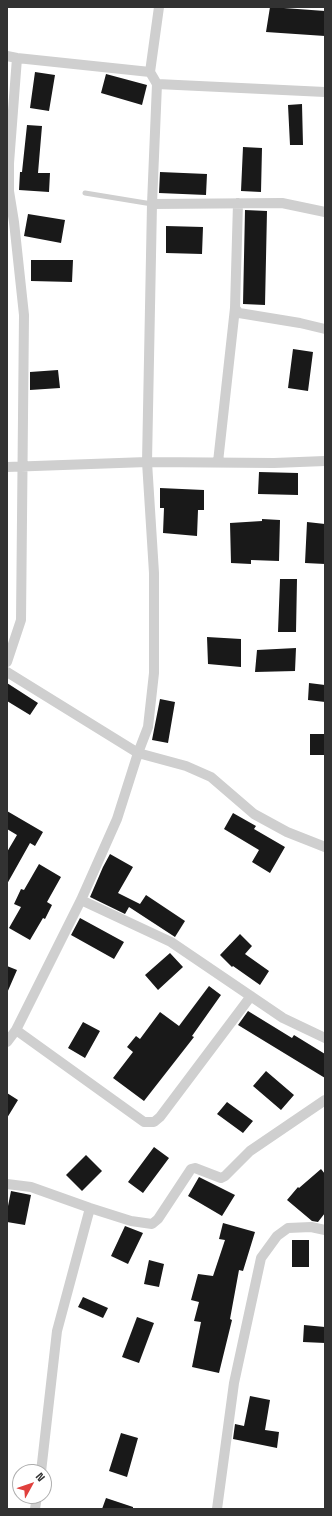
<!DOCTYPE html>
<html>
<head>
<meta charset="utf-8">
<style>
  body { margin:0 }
  #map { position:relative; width:332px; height:1516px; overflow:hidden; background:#fff; font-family:"Space Grotesk",sans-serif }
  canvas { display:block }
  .frame { position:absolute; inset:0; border:8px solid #323232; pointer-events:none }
  .north { position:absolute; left:12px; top:1464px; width:40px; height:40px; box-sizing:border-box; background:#fff; border:1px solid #adadad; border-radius:50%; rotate:50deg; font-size:11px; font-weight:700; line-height:16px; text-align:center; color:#323232 }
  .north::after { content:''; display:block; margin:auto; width:14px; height:18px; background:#e0403d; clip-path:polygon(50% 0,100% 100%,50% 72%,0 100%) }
</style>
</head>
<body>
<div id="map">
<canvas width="332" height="1516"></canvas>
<div class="frame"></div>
<div class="north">N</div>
</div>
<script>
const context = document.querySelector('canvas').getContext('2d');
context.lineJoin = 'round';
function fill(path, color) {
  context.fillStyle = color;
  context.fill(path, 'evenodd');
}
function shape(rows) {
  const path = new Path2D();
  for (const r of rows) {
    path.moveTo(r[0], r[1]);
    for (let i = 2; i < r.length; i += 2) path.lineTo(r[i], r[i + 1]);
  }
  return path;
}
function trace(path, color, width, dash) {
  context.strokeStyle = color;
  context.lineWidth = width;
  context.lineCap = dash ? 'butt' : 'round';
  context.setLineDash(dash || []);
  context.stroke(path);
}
fill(shape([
  [270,7,325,11,325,36,266,32],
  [35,72,55,75,49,111,30,108],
  [106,74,147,85,142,105,101,93],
  [302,104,303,145,290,145,288,105],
  [27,125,42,126,38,173,50,173,49,192,19,190,20,172,22,172],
  [243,147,262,148,261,192,241,191],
  [160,172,207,174,206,195,159,193],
  [245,210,267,211,265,305,243,304],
  [28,214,65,220,61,243,24,236],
  [166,226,203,227,202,254,166,253],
  [31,260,73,260,72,282,31,281],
  [293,349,313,352,308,391,288,388],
  [58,370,60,388,30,390,30,372],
  [259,472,298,473,298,495,258,494],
  [160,488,204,490,204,510,198,510,197,536,163,533,164,508,160,508],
  [262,519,280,520,279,561,251,560,251,564,231,563,230,523,262,521],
  [307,522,325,524,325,564,305,563],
  [280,579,297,579,296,632,278,632],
  [207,637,241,639,241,667,208,664],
  [296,648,295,671,255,672,257,650],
  [7,683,38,703,30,715,7,701],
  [309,683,325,685,325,702,308,700],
  [160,699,175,702,168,743,152,740],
  [310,734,325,734,325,755,310,755],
  [7,811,43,832,35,846,30,843,7,884,7,852,17,835,7,829],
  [233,813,256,826,254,829,285,847,270,873,252,862,259,850,224,829],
  [110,854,133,867,118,893,140,904,146,895,185,921,175,937,129,907,125,914,90,897,103,867],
  [39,864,61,877,47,902,52,905,45,919,43,918,30,940,9,928,21,907,14,904,21,889,24,890],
  [80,918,124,942,114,959,71,935],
  [240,934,252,946,245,954,269,971,260,985,233,966,232,967,220,955],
  [170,953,183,967,158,990,145,975],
  [7,966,17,970,7,993],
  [209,986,221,995,192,1036,194,1037,144,1101,113,1078,133,1052,127,1047,136,1036,140,1039,160,1012,179,1026],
  [248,1011,292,1038,294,1035,325,1054,325,1078,238,1025],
  [83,1022,100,1031,85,1058,68,1048],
  [266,1071,294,1095,281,1110,253,1086],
  [7,1093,18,1100,7,1118],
  [227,1102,253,1121,243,1133,217,1114],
  [154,1147,169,1158,143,1193,128,1182],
  [86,1155,102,1171,82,1191,66,1175],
  [321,1169,325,1174,325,1213,318,1222,312,1221,287,1200,298,1187,299,1188],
  [199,1177,235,1195,222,1216,188,1196],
  [11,1191,31,1195,25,1225,7,1222,7,1211],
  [223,1223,255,1232,243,1271,239,1270,230,1319,232,1320,219,1373,192,1367,201,1322,194,1321,199,1302,191,1300,198,1274,213,1276,225,1240,219,1239],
  [125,1226,143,1233,128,1264,111,1256],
  [292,1240,309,1240,309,1267,292,1267],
  [149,1260,164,1264,159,1287,144,1284],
  [83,1297,108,1308,103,1318,78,1307],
  [137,1317,154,1323,139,1363,122,1357],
  [304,1325,325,1327,325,1343,303,1342],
  [250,1396,270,1400,265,1430,279,1432,277,1448,233,1439,235,1424,244,1426],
  [121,1433,138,1438,127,1477,109,1471],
  [106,1498,133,1507,133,1509,102,1509]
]), '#191919');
trace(shape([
  [85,193,152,204]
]), '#cfcfcf', 5);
trace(shape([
  [7,56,17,58,150,72],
  [157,84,325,92],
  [152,204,282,203,325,212],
  [235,308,239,313,300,323,325,329],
  [218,462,235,308,238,203],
  [7,467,147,462,274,463,325,461],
  [7,662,21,620,24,315,14,222,9,191,9,163,17,58],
  [7,672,138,753,186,766,211,777,254,814,287,832,325,847],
  [81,900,171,942,283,1018,325,1038],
  [16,1030,144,1122,154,1122,160,1117,251,996],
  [7,1042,16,1030,81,900,117,819,138,753,148,727,154,673,154,573,147,462,152,204,157,84,150,72,159,7],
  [7,1184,31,1187,90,1208,131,1221,152,1224,158,1219,191,1169,195,1168,221,1178,225,1176,250,1151,325,1100],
  [41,1472,57,1331,90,1208],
  [35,1509,37,1496],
  [217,1509,234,1383,261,1258,277,1236,288,1228,311,1227,325,1230]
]), '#cfcfcf', 10);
</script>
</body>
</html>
